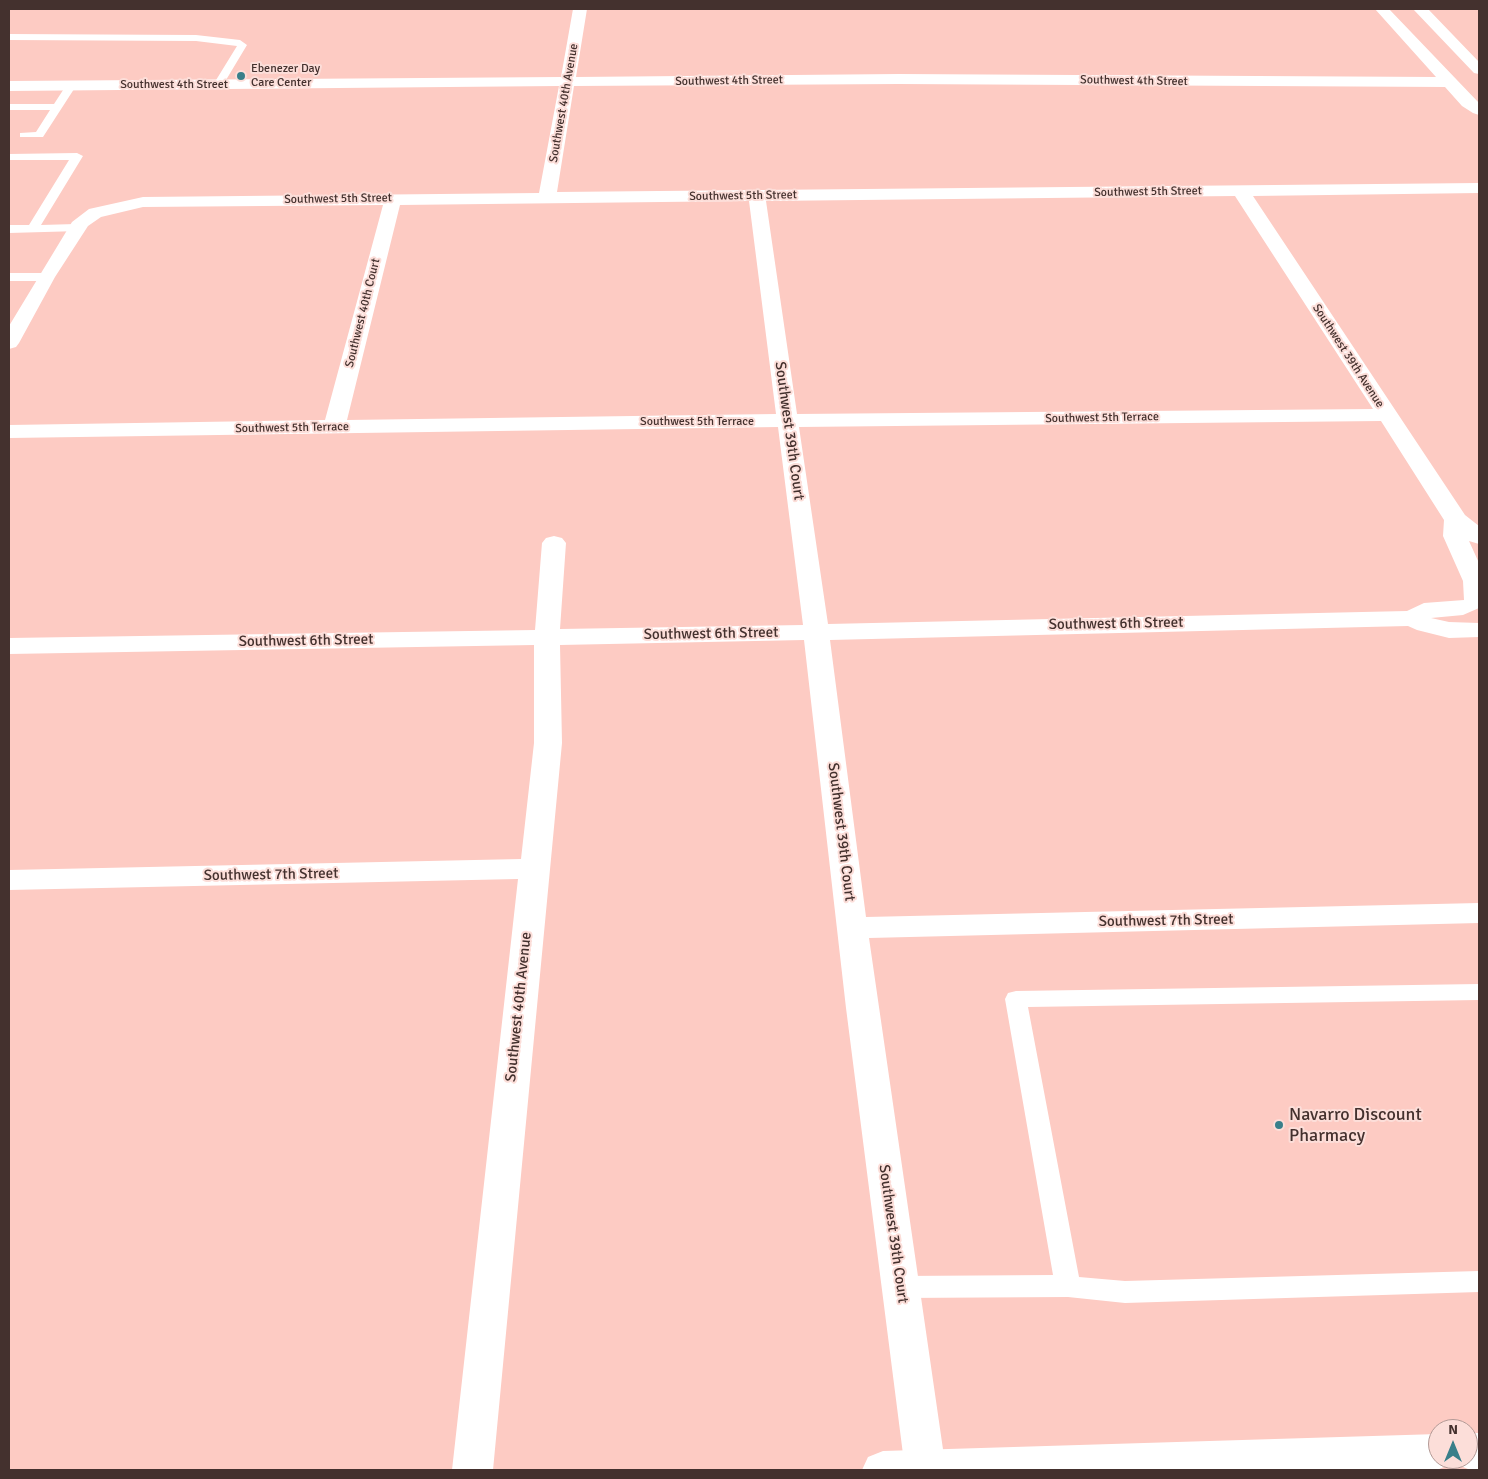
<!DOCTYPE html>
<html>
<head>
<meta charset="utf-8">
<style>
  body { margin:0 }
  #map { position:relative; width:1488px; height:1479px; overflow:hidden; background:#fdcbc3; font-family:Signika,sans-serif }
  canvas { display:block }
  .frame { position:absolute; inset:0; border:10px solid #44312e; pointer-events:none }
  .north { position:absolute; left:1428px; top:1419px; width:50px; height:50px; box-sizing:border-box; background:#fcded9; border:1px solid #b29995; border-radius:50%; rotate:0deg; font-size:14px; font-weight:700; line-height:20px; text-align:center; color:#44312e }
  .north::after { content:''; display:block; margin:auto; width:18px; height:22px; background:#397f8a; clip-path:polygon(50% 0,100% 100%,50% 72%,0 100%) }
</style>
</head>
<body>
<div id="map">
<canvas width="1488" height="1479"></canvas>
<div class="frame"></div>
<div class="north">N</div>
</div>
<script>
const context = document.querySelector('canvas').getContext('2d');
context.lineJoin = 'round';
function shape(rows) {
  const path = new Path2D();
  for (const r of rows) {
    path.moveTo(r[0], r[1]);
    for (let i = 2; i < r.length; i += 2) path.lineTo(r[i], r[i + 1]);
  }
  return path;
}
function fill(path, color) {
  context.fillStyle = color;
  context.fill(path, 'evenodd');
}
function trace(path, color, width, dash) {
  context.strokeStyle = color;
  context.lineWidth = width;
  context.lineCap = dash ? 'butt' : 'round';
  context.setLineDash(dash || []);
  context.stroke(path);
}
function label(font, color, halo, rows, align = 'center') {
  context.font = font + ' Signika,sans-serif';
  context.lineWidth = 4;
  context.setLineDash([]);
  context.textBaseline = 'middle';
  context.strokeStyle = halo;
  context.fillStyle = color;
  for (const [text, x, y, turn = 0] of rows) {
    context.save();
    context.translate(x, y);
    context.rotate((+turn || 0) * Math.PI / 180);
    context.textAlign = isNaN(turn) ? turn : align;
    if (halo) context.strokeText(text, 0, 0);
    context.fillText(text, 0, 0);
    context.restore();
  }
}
fill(shape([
  [9,34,196,35,240,40,247,45,223,85,218,88,213,85,237,46,196,41,9,40,9,34],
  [71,83,76,86,43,137,20,137,20,133,36,132,50,110,9,110,9,104,54,104,67,84,71,83],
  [77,153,83,156,41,225,76,224,80,225,82,228,80,231,9,233,9,225,29,225,69,160,9,160,9,154,77,153],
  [9,273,46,273,52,277,46,281,9,281,9,273],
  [1479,984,1479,1000,1028,1007,1079,1277,1125,1281,1479,1271,1479,1292,1125,1303,1068,1297,900,1298,891,1295,887,1287,891,1279,900,1276,1053,1275,1005,999,1008,993,1016,991,1479,984]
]), '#fff');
fill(shape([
  [573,9,587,9,576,77,899,74,1436,77,1375,9,1389,9,1479,103,1479,115,1473,113,1462,106,1445,87,899,84,574,86,557,192,1479,183,1479,193,1253,196,1465,515,1479,526,1479,544,1469,541,1479,563,1479,608,1463,615,1431,618,1449,622,1479,623,1479,637,1449,638,1417,630,1408,626,830,640,866,917,1479,903,1479,923,869,938,946,1470,905,1470,846,1008,804,640,560,645,562,743,493,1470,452,1470,518,879,9,890,9,870,521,859,534,743,534,645,9,654,9,638,535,630,542,543,546,538,554,536,562,538,566,543,560,629,803,625,778,427,9,438,9,425,325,420,383,205,143,207,101,217,88,226,55,277,19,343,16,347,9,349,9,326,72,222,89,209,143,197,539,193,559,86,9,91,9,81,561,77,573,9],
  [1235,196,1373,409,797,414,766,201,1235,196],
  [749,201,776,414,347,420,400,205,749,201],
  [1381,421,1444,520,1443,536,1463,581,1464,600,1424,603,1407,611,828,624,799,427,1381,421],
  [1413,9,1428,9,1479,62,1479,74,1474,73,1413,9]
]), '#fff');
fill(shape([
  [1468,1433,1479,1433,1479,1469,1468,1469,1453,1463,1437,1470,862,1470,868,1457,883,1451,1438,1434,1438,1459,1468,1459,1468,1433]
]), '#fff');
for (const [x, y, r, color] of [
  [241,76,5,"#397f8a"],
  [1279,1125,5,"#397f8a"]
]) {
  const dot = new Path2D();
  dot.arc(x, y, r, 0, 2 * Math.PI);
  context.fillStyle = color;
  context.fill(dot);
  trace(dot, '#fcded9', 2);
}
label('12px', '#44312e', '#fcded9', [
  ["Ebenezer Day",251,69],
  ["Care Center",251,83]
], 'left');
label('12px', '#44312e', '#fcded9', [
  ["Southwest 4th Street",729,81,-1],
  ["Southwest 4th Street",1134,81,1],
  ["Southwest 4th Street",174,85],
  ["Southwest 40th Avenue",564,103,-80],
  ["Southwest 5th Street",1148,192,-1],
  ["Southwest 5th Street",743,196,-1],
  ["Southwest 5th Street",338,199,-1],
  ["Southwest 40th Court",363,313,-76],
  ["Southwest 39th Avenue",1348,356,57],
  ["Southwest 5th Terrace",1102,418,-1],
  ["Southwest 5th Terrace",697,422],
  ["Southwest 5th Terrace",292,428,-1]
]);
label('15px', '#44312e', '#fcded9', [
  ["Southwest 39th Court",789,431,82],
  ["Southwest 6th Street",1116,624,-1],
  ["Southwest 6th Street",711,634,-1],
  ["Southwest 6th Street",306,641,-1],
  ["Southwest 39th Court",841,832,83],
  ["Southwest 7th Street",271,875,-1],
  ["Southwest 7th Street",1166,921,-1],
  ["Southwest 40th Avenue",519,1007,-84],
  ["Southwest 39th Court",893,1234,82]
]);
label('18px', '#44312e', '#fcded9', [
  ["Navarro Discount",1289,1115],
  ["Pharmacy",1289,1136]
], 'left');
</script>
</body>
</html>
